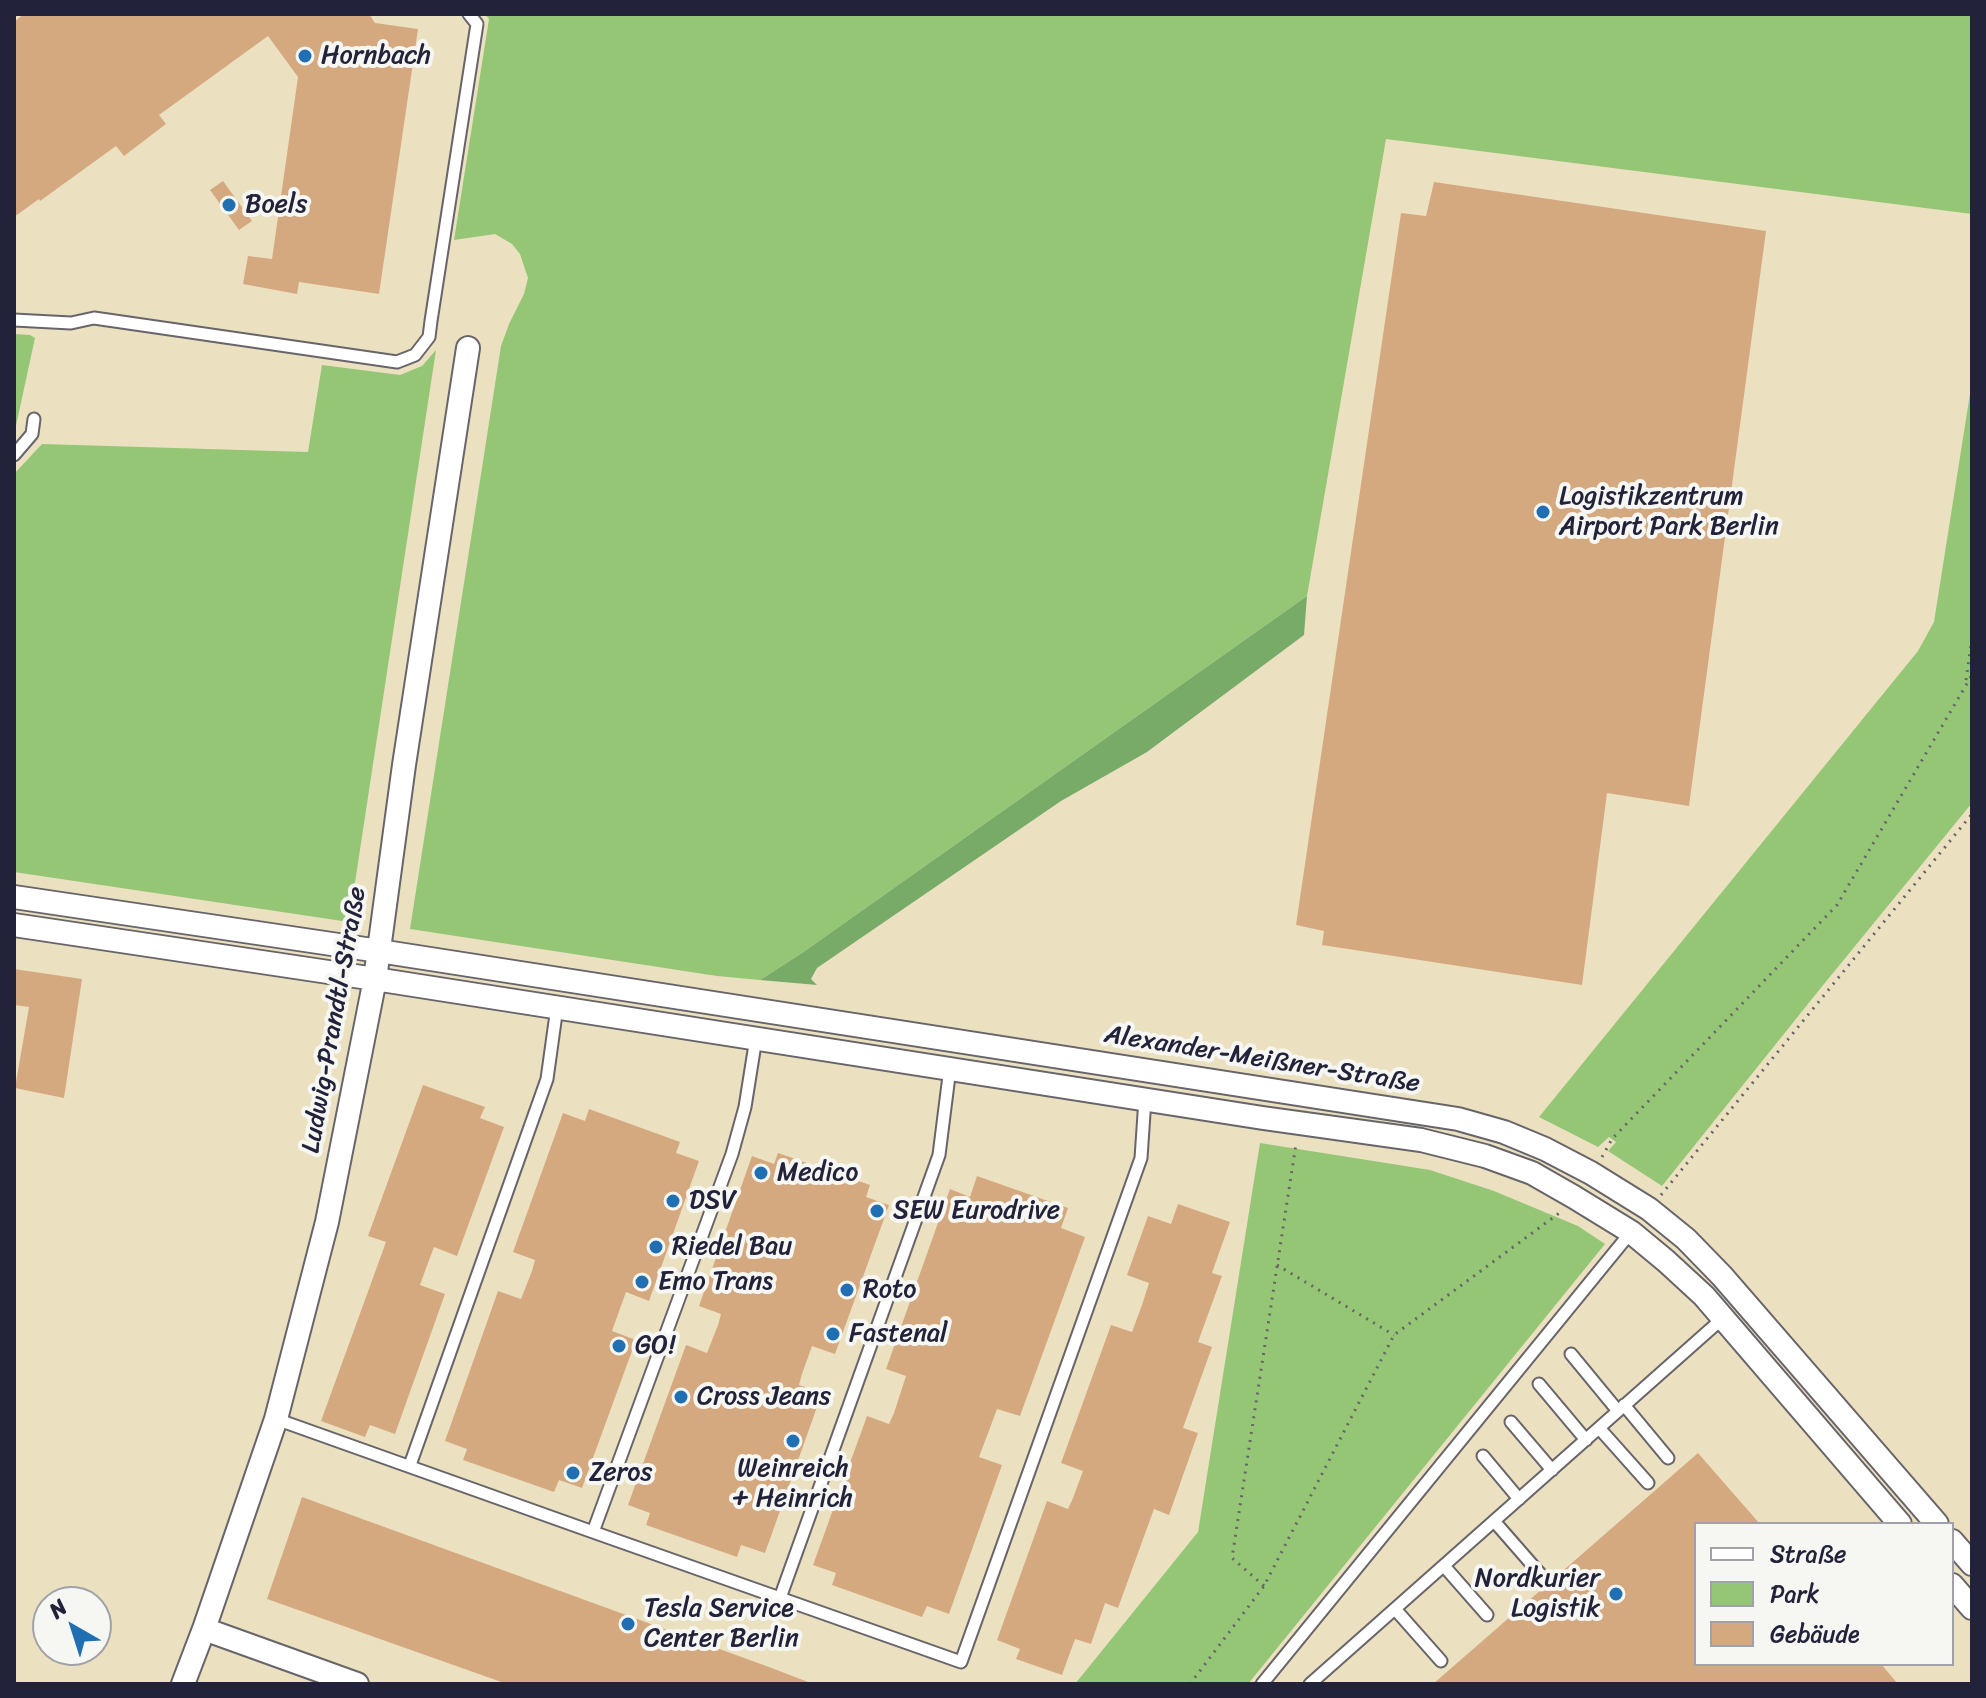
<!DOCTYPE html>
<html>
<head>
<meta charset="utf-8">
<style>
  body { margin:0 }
  #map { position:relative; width:1986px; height:1698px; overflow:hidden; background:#ebe1c1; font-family:Sriracha,sans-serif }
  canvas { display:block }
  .frame { position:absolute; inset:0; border:16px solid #22223b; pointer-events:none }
  .legend { position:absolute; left:1694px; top:1522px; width:260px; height:144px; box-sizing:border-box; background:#f6f6f2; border:2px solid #a1a1a9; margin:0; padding:10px 14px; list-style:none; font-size:24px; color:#22223b }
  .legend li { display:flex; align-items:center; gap:16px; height:40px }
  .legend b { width:40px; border:2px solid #a1a1a9 }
  .north { position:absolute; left:32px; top:1586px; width:80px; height:80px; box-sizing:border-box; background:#f6f6f2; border:2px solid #a1a1a9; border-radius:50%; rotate:321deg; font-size:22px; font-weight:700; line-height:32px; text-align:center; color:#22223b }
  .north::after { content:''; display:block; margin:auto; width:28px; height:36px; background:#1f6fb2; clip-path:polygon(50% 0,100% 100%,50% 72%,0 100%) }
</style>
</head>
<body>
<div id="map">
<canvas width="1986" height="1698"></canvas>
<div class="frame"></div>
<ul class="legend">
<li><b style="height:10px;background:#fff"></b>Straße</li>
<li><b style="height:22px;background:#95c676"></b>Park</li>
<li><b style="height:22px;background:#d5a980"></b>Gebäude</li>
</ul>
<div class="north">N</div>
</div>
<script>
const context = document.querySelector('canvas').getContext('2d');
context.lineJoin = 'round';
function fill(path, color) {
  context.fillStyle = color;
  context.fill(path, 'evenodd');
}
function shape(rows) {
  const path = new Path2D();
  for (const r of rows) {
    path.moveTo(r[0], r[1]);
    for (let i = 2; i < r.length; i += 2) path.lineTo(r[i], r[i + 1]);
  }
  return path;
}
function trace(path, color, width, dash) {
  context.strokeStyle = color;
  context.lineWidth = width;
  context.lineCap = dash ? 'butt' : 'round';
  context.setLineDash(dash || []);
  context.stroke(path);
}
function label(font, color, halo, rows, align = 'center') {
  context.font = font + ' Sriracha,sans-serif';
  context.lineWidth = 8;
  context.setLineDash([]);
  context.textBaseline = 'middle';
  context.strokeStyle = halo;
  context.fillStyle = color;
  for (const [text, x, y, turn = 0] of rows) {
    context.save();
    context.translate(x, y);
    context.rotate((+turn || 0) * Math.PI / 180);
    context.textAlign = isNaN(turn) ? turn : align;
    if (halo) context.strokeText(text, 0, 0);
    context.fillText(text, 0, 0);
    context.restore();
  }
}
fill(shape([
  [485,14,1972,14,1972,214,1386,139,1307,596,802,953,760,980,717,976,410,929,501,346,509,324,524,294,528,278,520,254,512,244,495,234,454,240,489,19],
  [14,334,30,335,35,338,14,435],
  [436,350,349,922,14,872,14,474,42,444,308,452,322,365,400,375,422,366],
  [1972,381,1972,803,1824,984,1662,1186,1608,1151,1616,1142,1609,1137,1598,1147,1539,1117,1918,651,1934,622],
  [1260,1143,1430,1170,1494,1191,1578,1226,1605,1244,1248,1684,1075,1684,1198,1532]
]), '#95c676');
fill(shape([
  [1307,596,1304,635,1147,752,1061,801,817,968,811,979,817,985,760,980,802,953]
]), '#78ab67');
fill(shape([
  [24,14,369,14,375,23,418,29,379,294,299,282,297,294,243,284,248,256,272,259,298,77,268,36,159,115,166,124,124,156,116,146,40,201,39,199,14,217,14,22],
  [223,181,252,221,239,230,210,190],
  [1434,182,1766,231,1689,806,1607,793,1582,985,1322,945,1324,931,1296,925,1401,213,1426,216],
  [14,969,82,979,64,1098,15,1088,29,1007,14,1005],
  [423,1085,485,1107,480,1118,504,1127,457,1256,434,1247,425,1271,420,1285,445,1294,395,1434,370,1425,365,1437,321,1421,386,1242,368,1236],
  [589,1109,680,1142,676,1153,699,1161,649,1301,626,1292,612,1331,636,1340,582,1488,559,1480,554,1492,463,1460,467,1449,445,1441,498,1291,521,1299,532,1271,535,1260,513,1252,563,1113,585,1121],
  [778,1153,870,1185,866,1197,889,1205,835,1354,812,1346,802,1374,799,1385,822,1393,765,1553,741,1545,737,1557,646,1525,650,1513,628,1505,686,1345,707,1353,718,1325,721,1314,699,1306,752,1156,774,1164],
  [977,1176,1068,1208,1061,1228,1085,1237,1020,1416,997,1409,990,1428,979,1457,1002,1465,949,1614,927,1606,922,1617,832,1585,836,1573,813,1565,867,1416,889,1424,894,1413,906,1376,886,1369,950,1189,970,1197],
  [1178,1204,1230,1222,1212,1273,1222,1276,1198,1342,1212,1347,1183,1428,1198,1433,1169,1515,1154,1509,1118,1608,1105,1603,1091,1644,1075,1639,1062,1675,1016,1659,1020,1649,997,1640,1047,1501,1068,1509,1073,1498,1083,1471,1061,1463,1111,1325,1132,1332,1142,1305,1149,1283,1127,1275,1148,1216,1171,1224],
  [1698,1453,1760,1524,1696,1524,1696,1664,1881,1664,1898,1684,1433,1684],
  [302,1497,769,1667,808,1682,808,1684,507,1684,267,1599]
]), '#d5a980');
const lane = shape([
  [14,320,71,323,94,318,397,362,415,355,429,337,431,321,477,24,469,14],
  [14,455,32,434,34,419],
  [1571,1354,1618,1411],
  [1539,1384,1586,1440],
  [1624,1405,1668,1458],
  [276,1419,593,1532,732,1154,745,1107,756,1038],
  [1511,1422,1552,1470],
  [1599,1428,1648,1483],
  [1483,1456,1519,1499],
  [410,1465,547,1079,557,1007],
  [1494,1521,1542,1576],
  [593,1532,961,1662,1141,1158,1145,1099],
  [1444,1566,1487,1615],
  [780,1598,939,1155,950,1068],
  [1395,1609,1441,1661],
  [1262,1684,1631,1232],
  [1310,1684,1723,1318]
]);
const street = shape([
  [14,897,379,951,1458,1119,1504,1132,1545,1149,1591,1173,1649,1209,1686,1239,1722,1276,1937,1524],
  [14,925,375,979,1263,1118,1421,1140,1485,1156,1532,1173,1574,1197,1631,1232,1666,1261,1704,1296,1900,1524],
  [1952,1541,1972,1564],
  [1952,1585,1972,1608],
  [204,1629,357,1684],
  [183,1684,204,1629,276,1419,327,1222,375,979,404,765,468,348]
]);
trace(lane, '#68656a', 15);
trace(street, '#68656a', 26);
trace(shape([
  [1966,680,1972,638],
  [1602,1157,1612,1139,1837,905,1972,675],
  [1661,1195,1972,814],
  [1277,1265,1394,1335],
  [1264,1586,1232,1558,1296,1144],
  [1190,1684,1264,1586,1394,1335,1562,1211]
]), '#68656a', 3, [2, 6]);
trace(lane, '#fff', 11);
trace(street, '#fff', 22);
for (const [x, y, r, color] of [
  [305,56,8,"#1f6fb2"],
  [229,205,8,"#1f6fb2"],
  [1543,512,8,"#1f6fb2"],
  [761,1173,8,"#1f6fb2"],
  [673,1201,8,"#1f6fb2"],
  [877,1211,8,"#1f6fb2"],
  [656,1247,8,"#1f6fb2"],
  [642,1282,8,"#1f6fb2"],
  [847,1290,8,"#1f6fb2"],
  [833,1334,8,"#1f6fb2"],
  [619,1346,8,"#1f6fb2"],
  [681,1397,8,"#1f6fb2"],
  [793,1441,8,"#1f6fb2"],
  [573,1473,8,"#1f6fb2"],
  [1616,1594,8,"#1f6fb2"],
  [628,1624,8,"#1f6fb2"]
]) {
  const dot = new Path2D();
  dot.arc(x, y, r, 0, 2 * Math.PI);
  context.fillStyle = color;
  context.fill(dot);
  trace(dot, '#f6f6f2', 3);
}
label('26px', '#22223b', '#f6f6f2', [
  ["Hornbach",321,56],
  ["Boels",245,205],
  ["Logistikzentrum",1559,497],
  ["Airport Park Berlin",1559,527],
  ["Medico",777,1173],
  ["DSV",689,1201],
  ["SEW Eurodrive",893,1211],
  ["Riedel Bau",672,1247],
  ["Emo Trans",658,1282],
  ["Roto",863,1290],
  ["Fastenal",849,1334],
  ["GO!",635,1346],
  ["Cross Jeans",697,1397],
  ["Weinreich",793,1469,"center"],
  ["+ Heinrich",793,1499,"center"],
  ["Zeros",589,1473],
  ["Nordkurier",1600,1579,"right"],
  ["Logistik",1600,1609,"right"],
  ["Tesla Service",644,1609],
  ["Center Berlin",644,1639]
], 'left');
label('26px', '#22223b', '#f6f6f2', [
  ["Ludwig-Prandtl-Straße",335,1020,-80],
  ["Alexander-Meißner-Straße",1262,1060,9]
]);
</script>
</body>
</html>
